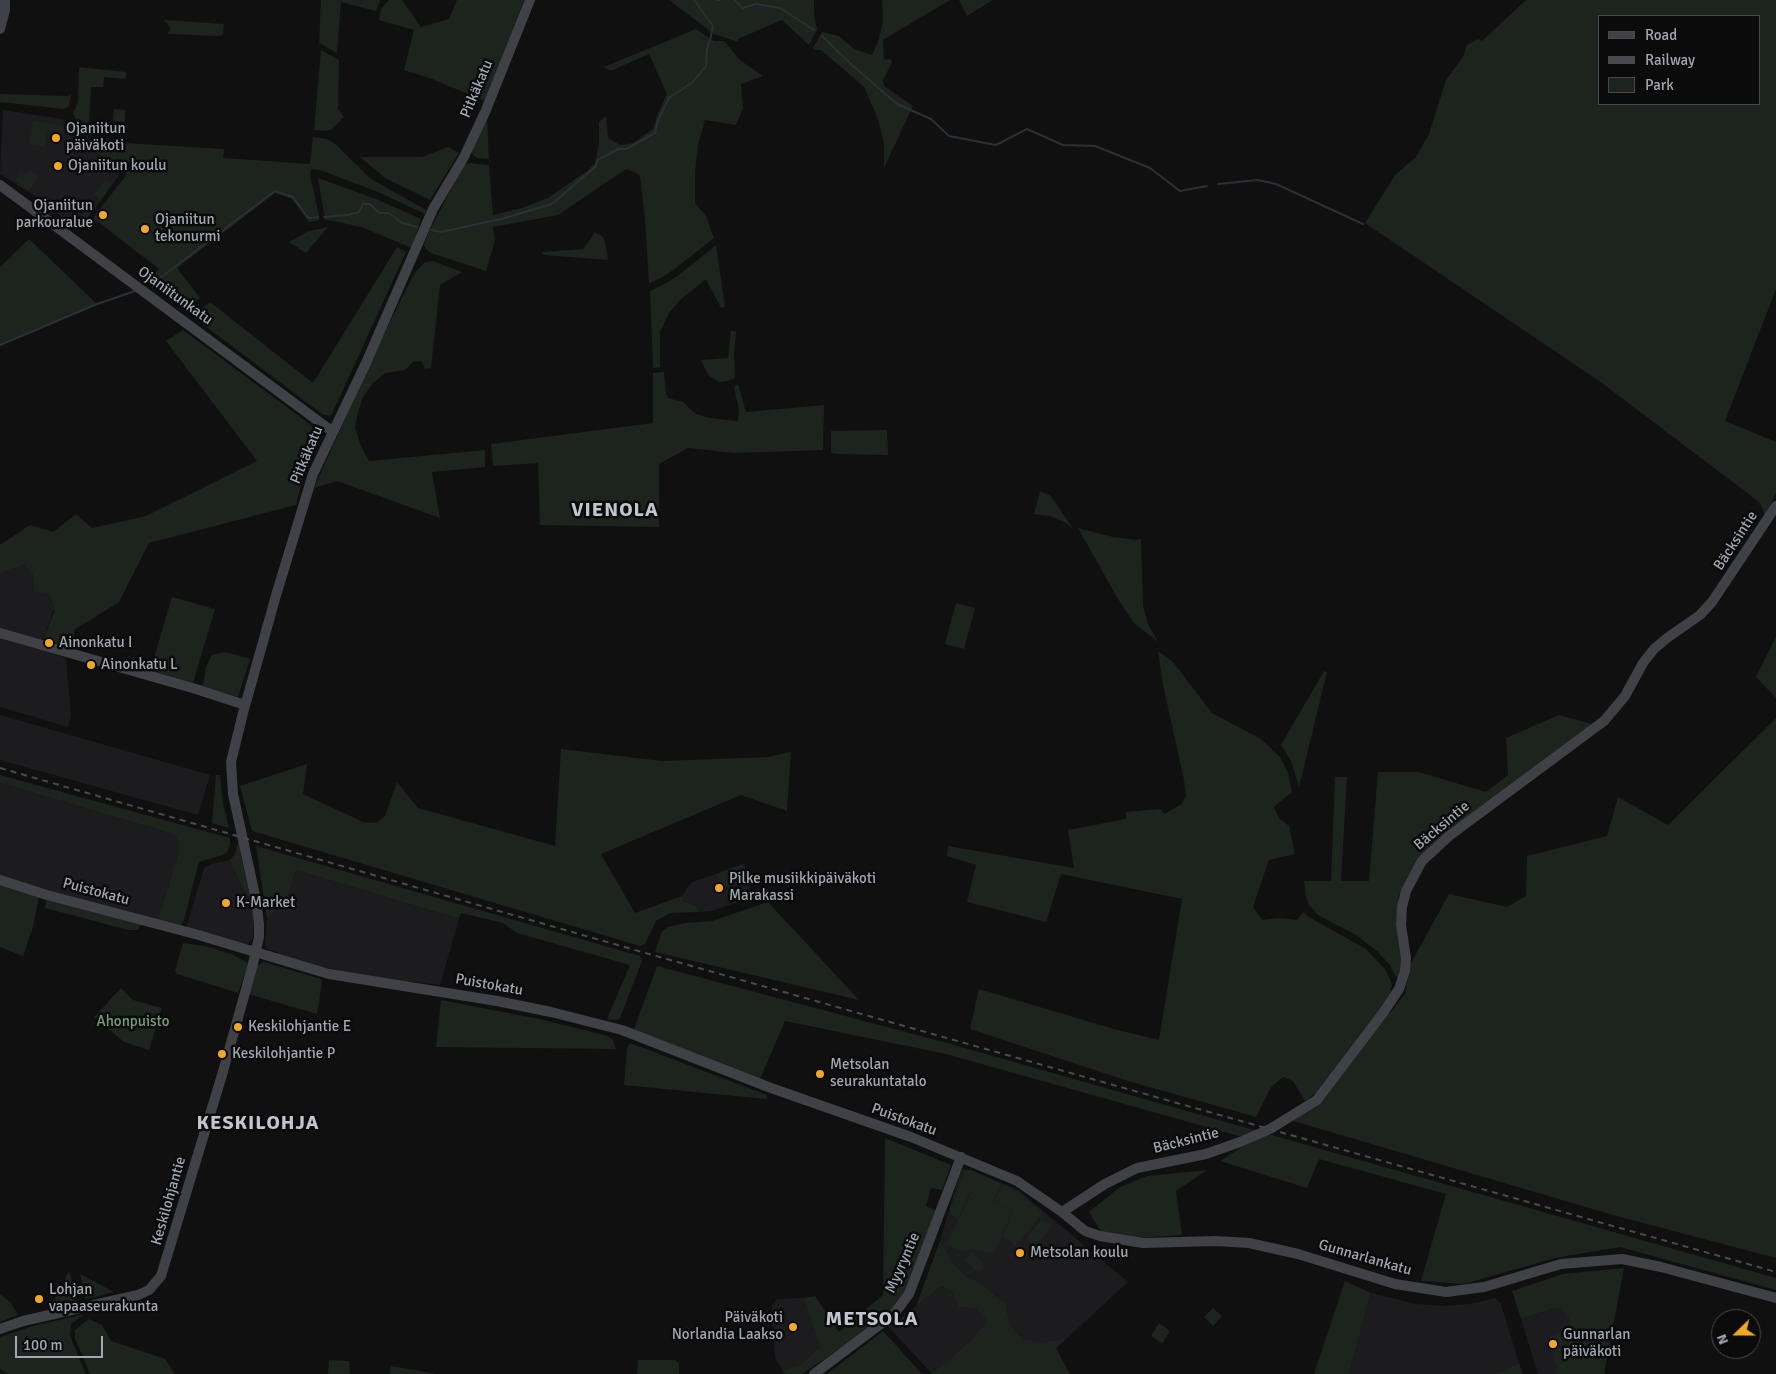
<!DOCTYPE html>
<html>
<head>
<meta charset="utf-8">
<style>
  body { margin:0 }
  #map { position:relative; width:1776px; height:1374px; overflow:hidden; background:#101011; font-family:Signika,sans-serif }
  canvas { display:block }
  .legend { position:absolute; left:1598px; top:15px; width:162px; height:90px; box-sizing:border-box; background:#0b0b0c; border:1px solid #47494e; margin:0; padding:6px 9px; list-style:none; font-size:15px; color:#a1a7b2 }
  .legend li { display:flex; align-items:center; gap:10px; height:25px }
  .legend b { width:25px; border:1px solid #47494e }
  .north { position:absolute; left:1711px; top:1309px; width:50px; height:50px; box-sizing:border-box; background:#0b0b0c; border:1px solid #47494e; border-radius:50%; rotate:248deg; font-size:14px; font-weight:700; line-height:20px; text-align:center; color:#a1a7b2 }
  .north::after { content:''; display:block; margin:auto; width:18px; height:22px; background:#f2a827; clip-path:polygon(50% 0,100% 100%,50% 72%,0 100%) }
  .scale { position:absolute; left:15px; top:1336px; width:88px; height:22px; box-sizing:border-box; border:2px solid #a1a7b2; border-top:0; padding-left:6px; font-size:15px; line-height:18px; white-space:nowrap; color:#a1a7b2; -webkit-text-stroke:4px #0b0b0c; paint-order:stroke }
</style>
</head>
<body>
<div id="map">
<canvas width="1776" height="1374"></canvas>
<ul class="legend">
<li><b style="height:6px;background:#3f4146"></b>Road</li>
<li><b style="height:6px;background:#484a4f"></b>Railway</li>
<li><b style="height:14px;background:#1c241d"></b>Park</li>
</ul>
<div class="north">N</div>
<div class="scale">100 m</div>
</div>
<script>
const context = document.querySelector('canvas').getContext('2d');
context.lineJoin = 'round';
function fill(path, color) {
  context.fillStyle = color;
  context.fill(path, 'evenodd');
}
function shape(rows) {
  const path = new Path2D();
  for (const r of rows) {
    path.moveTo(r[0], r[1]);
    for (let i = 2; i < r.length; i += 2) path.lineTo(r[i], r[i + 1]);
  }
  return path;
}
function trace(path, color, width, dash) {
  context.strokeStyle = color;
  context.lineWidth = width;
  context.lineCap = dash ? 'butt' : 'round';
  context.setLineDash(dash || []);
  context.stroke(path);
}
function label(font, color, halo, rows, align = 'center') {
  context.font = font + ' Signika,sans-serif';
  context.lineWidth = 5;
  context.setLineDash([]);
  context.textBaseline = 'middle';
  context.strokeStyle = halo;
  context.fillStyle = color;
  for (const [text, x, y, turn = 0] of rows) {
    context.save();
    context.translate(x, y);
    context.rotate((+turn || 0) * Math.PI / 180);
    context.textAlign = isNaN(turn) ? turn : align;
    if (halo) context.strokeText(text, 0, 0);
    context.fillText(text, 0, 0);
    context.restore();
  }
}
fill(shape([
  [3,110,62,119,90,149,122,171,79,230,32,194,0,174],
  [24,565,34,576,55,606,42,643,0,629,0,573],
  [0,638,66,658,71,715,68,727,0,707],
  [0,715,210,775,198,815,0,760],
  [0,783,173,834,179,841,179,852,157,922,0,876],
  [230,860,244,891,251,901,254,923,253,938,247,944,186,928,204,868,211,864],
  [744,864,752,897,712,911,699,912,696,905,684,902,682,896,692,882],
  [296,870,459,919,440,985,353,975,279,955,278,953,267,949,265,945,267,919,287,899],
  [963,1169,971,1170,1018,1190,1128,1282,1066,1339,1041,1342,1023,1339,1009,1323,1006,1304,982,1284,966,1276,954,1264,940,1241,959,1176],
  [942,1286,953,1293,958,1306,975,1308,987,1321,968,1343,932,1374,889,1327],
  [1371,1293,1416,1304,1442,1306,1470,1304,1495,1298,1501,1304,1519,1363,1494,1374,1349,1374],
  [803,1298,820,1347,799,1365,782,1370,775,1358,772,1306,777,1299],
  [1558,1307,1570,1319,1569,1324,1577,1374,1538,1374,1521,1319]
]), '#1c1c1e');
fill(shape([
  [321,0,379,0,380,1,376,11,341,2,337,53,319,43],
  [389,0,402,0,421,27,449,19,457,0,524,0,485,101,432,79,404,70,414,30,379,20,381,9],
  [669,0,814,0,814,14,817,30,809,45,782,20,738,39,738,42,714,34],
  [882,0,950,0,883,40,884,60,890,59,892,62,883,80,884,86,913,106,884,168,884,143,878,119,864,87,821,50,815,50,813,48,822,32,839,36,854,49,872,55,878,42,883,22],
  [959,0,993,0,967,16],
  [1526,0,1776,0,1776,289,1725,421,1776,442,1776,493,1765,515,1759,502,1602,383,1365,223,1395,175,1416,157,1429,134,1446,80,1463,57,1467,45,1478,39,1482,41],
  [1600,16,1760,16,1760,104,1600,104],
  [164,20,224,24,223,34,220,36,167,34,171,28],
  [696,29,714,41,724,41,740,60,763,76,741,84,743,108,736,125,705,120,698,145,695,172,695,203,706,216,714,238,676,268,661,278,649,283,645,219,640,176,635,172,626,169,558,215,493,227,495,240,486,271,431,253,425,248,424,245,427,236,463,166,469,163,489,165,493,215,522,208,548,198,587,171,595,163,599,144,599,122,606,116,608,138,620,145,633,143,653,129,659,111,667,94,649,54,611,71,604,67],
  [321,50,339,60,338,109,344,117,332,129,327,131,314,130],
  [79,67,126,72,126,79,104,77,103,87,91,87,88,138,84,135,73,113,78,102],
  [72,90,69,106,64,109,0,102,0,94,68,96,71,94],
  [114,109,125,110,125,122,113,121],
  [487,114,489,159,477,158,473,155,471,151],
  [33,121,63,126,63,131,47,130,45,147,29,145],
  [313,137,327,139,335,144,371,179,426,210,425,214,378,192,320,170,311,169,310,175,320,220,309,222,292,199,275,193,177,268,200,298,184,310,147,280,159,269,93,218,127,174,90,149,91,141,224,149,223,158,310,164],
  [448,147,459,153,430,200,385,178,360,157,422,157],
  [30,170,39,177,29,191,15,180,21,171,26,174],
  [318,178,376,199,421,219,412,248,361,227,334,221,325,220],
  [105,180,112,185,100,201,94,194],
  [91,203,96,206,84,223,79,220],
  [328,227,306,253,289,242,309,231],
  [595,232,602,236,605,242,608,260,544,255,542,252,583,249],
  [29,239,97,304,0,345,0,267],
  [716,245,725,307,721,308,706,279,680,300,669,313,660,332,660,367,653,368,650,291,668,282,679,275],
  [397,247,406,252,332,414,329,416,322,414,192,316,210,302,313,383],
  [433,261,462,272,440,285,431,368,425,369,422,361,413,362,405,370,385,373,372,384,363,397,358,412,355,428,361,446,369,461,485,450,485,467,432,472,440,518,337,481,314,488,378,346,415,272,424,263],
  [183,330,319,431,304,474,296,505,149,543,119,602,74,630,76,652,44,638,54,612,54,606,52,601,47,594,34,591,34,576,24,565,0,573,0,545,30,525,53,532,76,514,92,528,146,516,257,461,166,341],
  [731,330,736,332,734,354,735,378,728,381,719,382,708,375,701,360,728,358],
  [664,372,666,394,668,398,683,402,696,414,709,418,738,421,739,410,734,387,738,384,746,412,824,405,823,450,734,453,688,448,659,464,659,527,540,525,538,463,493,466,491,444,653,423,653,373],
  [887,430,888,455,838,454,831,453,831,431],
  [1040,491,1051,496,1073,529,1066,523,1050,516,1034,514],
  [1078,528,1113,537,1136,540,1141,539,1143,606,1148,624,1158,642,1134,623,1118,599],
  [172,597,215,609,193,683,150,671],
  [956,603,975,608,964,649,945,644],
  [1776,637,1776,698,1756,677],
  [1158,651,1173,662,1212,713,1261,739,1280,757,1288,773,1292,792,1274,807,1279,818,1289,826,1295,854,1269,860,1253,907,1262,920,1279,918,1297,920,1303,912,1307,916,1366,949,1385,969,1392,984,1389,998,1320,1090,1305,1101,1293,1081,1283,1077,1271,1087,1256,1117,1128,1081,970,1029,979,989,1114,1029,1159,1040,1182,899,1061,874,1046,922,967,902,976,865,947,856,948,846,1074,868,1068,830,1126,819,1126,812,1160,809,1164,814,1182,804,1186,795,1184,780,1163,685],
  [226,652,250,659,238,697,203,686,206,667,212,655],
  [1324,671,1327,672,1299,787,1291,761,1281,745],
  [1559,715,1592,724,1419,861,1399,895,1396,920,1402,951,1399,978,1395,976,1390,965,1377,951,1356,935,1318,915,1309,905,1306,897,1304,881,1331,881,1335,777,1347,777,1341,881,1369,881,1378,772,1419,772,1486,792,1508,775,1506,738],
  [1776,718,1776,1258,1613,1215,1290,1120,1313,1108,1405,994,1410,965,1449,894,1507,907,1526,896,1527,856,1607,836,1618,797,1668,825],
  [561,749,662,761,768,757,791,752,787,811,741,795,601,854,635,913,682,896,684,902,696,905,699,912,670,913,656,921,645,944,640,946,252,831,240,786,307,764,303,794,363,822,376,823,385,816,397,782,418,808,555,846],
  [0,775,230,838,230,845,227,852,222,855,199,862,183,923,179,927,157,922,179,852,179,841,173,834,0,783],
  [216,775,220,775,223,804,229,828,212,823],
  [238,841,242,861,251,901,244,891,230,860,235,854],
  [256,846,633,954,640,956,642,961,620,1018,615,1020,607,1019,630,965,517,933,503,923,461,913,459,919,296,870,287,899,267,919],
  [743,864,747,880,724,888,720,878,718,878,716,874],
  [0,884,39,896,33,927,23,956,0,947],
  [47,898,141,924,138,930,128,930,45,908],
  [768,902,859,1000,655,952,662,931,668,927,685,923,712,921],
  [183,943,205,946,231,954,247,962,248,965,238,993,177,974,175,971],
  [264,962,321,979,322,983,317,1014,248,994,257,966],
  [657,966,947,1043,1776,1278,1776,1290,1620,1247,1555,1258,1464,1284,1421,1281,1446,1194,1319,1159,1307,1188,1220,1161,1253,1140,946,1054,785,1021,760,1079,633,1032],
  [121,988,133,1000,162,1008,149,1050,124,1042,94,1017],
  [441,1000,539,1019,608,1036,613,1040,616,1049,436,1047],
  [630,1043,767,1095,766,1099,624,1085,627,1049],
  [885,1138,951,1165,942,1190,931,1188,926,1206,937,1211,905,1293,885,1318,802,1374,785,1374,782,1370,799,1365,820,1347,803,1298,815,1296,839,1332,883,1295],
  [971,1170,1002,1184,992,1202,970,1192,958,1218,949,1214,965,1171],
  [1207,1170,1176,1191,1182,1235,1136,1238,1101,1232,1089,1212,1120,1187,1147,1176],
  [1004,1185,1018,1192,1043,1213,1016,1246,1003,1236,1013,1211,993,1202],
  [971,1193,1012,1211,994,1254,972,1249,962,1252,947,1244],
  [1042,1219,1052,1226,1035,1247,1026,1238],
  [940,1241,954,1264,966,1276,982,1284,1006,1304,1009,1323,1023,1339,1041,1342,1066,1339,1056,1348,1070,1374,932,1374,968,1343,987,1321,975,1308,958,1307,953,1293,942,1286,916,1306],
  [972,1252,986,1265,979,1273,965,1261],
  [1624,1268,1604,1374,1554,1374,1558,1371,1552,1354,1555,1352,1550,1337,1562,1333,1561,1327,1569,1324,1570,1319,1558,1307,1521,1319,1512,1291,1563,1274],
  [69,1271,77,1301,51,1306],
  [80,1274,114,1292,86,1299],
  [1345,1281,1371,1293,1349,1374,1314,1374],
  [0,1294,11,1303,18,1315,0,1322],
  [1213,1308,1222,1316,1213,1326,1204,1317],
  [85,1314,71,1324,70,1336,86,1374,7,1374,0,1369,0,1337,33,1326],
  [89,1319,102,1325,111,1341,165,1359,175,1374,90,1374,75,1338,75,1330],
  [1159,1323,1170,1331,1162,1344,1151,1336],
  [883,1331,922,1374,827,1374],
  [329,1360,349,1361,350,1374,328,1374],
  [638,1360,675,1360,679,1363,679,1374,637,1374],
  [1519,1363,1523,1374,1494,1374],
  [391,1366,437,1374,390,1374]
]), '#1c241d');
trace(shape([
  [717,0,720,0],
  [734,0,743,8,756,4,780,8,814,30],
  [822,36,852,65,897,104,931,119,949,136,996,145,1027,129,1063,145,1095,146,1150,168,1180,191,1207,186],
  [1218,184,1258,180,1276,184,1363,224],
  [324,217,348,215,359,212,363,204,370,204,379,213,389,213,402,223,417,227],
  [431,230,441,232,501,219,552,204,595,167,598,160,618,149,626,149,655,133,658,120,669,98,693,82,706,66,707,48,711,36,713,26,694,0],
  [152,284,275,191,293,197,308,218,318,217],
  [0,345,97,304,135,291]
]), '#283137', 2);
trace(shape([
  [0,29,5,10,5,0],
  [0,185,333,432],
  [0,633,196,689,245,705],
  [0,880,47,895,195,934,329,974,497,1001,551,1012,622,1030,771,1088,911,1137,1017,1181,1062,1212,1085,1231,1100,1236,1143,1243,1215,1241,1249,1243,1298,1254,1395,1284,1446,1292,1484,1287,1561,1264,1622,1259,1661,1267,1776,1298],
  [1062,1212,1105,1184,1137,1168,1206,1154,1240,1142,1270,1129,1317,1100,1383,1013,1399,989,1405,971,1406,958,1401,925,1402,907,1406,891,1422,861,1449,836,1604,721,1625,696,1643,663,1654,649,1667,638,1700,615,1712,602,1776,506],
  [0,1329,23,1321,138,1295,149,1290,161,1276,222,1075,253,964,259,937,259,924,256,900,233,794,231,762,243,713,277,592,313,474,366,363,433,209,464,157,486,110,530,0],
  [814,1374,894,1314,909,1294,961,1157]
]), '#3f4146', 10);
trace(shape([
  [0,768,642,952,1776,1272]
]), '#484a4f', 2, [6, 5]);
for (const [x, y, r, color] of [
  [56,138,5,"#f2a827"],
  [58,166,5,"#f2a827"],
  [103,215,5,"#f2a827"],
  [145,229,5,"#f2a827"],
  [49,643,5,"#f2a827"],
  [91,665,5,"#f2a827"],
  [719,888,5,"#f2a827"],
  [226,903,5,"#f2a827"],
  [238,1027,5,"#f2a827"],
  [222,1054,5,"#f2a827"],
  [820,1074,5,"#f2a827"],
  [1020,1253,5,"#f2a827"],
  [39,1299,5,"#f2a827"],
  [793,1327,5,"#f2a827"],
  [1553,1344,5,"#f2a827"]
]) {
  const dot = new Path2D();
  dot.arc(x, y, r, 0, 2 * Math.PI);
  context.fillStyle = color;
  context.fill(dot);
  trace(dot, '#0b0b0c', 2);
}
label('15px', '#a1a7b2', '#0b0b0c', [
  ["Pitkäkatu",477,89,-67],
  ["Ojaniitunkatu",175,296,36],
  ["Pitkäkatu",307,455,-67],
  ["Bäcksintie",1736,541,-57],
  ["Bäcksintie",1442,826,-40],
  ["Puistokatu",96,892,15],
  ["Puistokatu",489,985,10],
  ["Puistokatu",904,1120,20],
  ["Bäcksintie",1186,1141,-14],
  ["Keskilohjantie",169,1201,-74],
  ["Gunnarlankatu",1365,1258,16],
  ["Myyryntie",903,1263,-66]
]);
label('15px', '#a1a7b2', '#0b0b0c', [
  ["Ojaniitun",66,129],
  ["päiväkoti",66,146],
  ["Ojaniitun koulu",68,166],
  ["Ojaniitun",93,206,"right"],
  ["parkouralue",93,223,"right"],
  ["Ojaniitun",155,220],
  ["tekonurmi",155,237],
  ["Ainonkatu I",59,643],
  ["Ainonkatu L",101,665],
  ["Pilke musiikkipäiväkoti",729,879],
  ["Marakassi",729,896],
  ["K-Market",236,903],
  ["Keskilohjantie E",248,1027],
  ["Keskilohjantie P",232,1054],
  ["Metsolan",830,1065],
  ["seurakuntatalo",830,1082],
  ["Metsolan koulu",1030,1253],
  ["Lohjan",49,1290],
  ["vapaaseurakunta",49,1307],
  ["Päiväkoti",783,1318,"right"],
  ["Norlandia Laakso",783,1335,"right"],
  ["Gunnarlan",1563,1335],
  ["päiväkoti",1563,1352]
], 'left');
label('15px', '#779e79', '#0b0b0c', [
  ["Ahonpuisto",133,1022]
]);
context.letterSpacing = '1px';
label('bold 20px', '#c2c5ce', '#0b0b0c', [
  ["VIENOLA",615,511],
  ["KESKILOHJA",258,1124],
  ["METSOLA",872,1320]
]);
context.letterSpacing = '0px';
</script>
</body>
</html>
